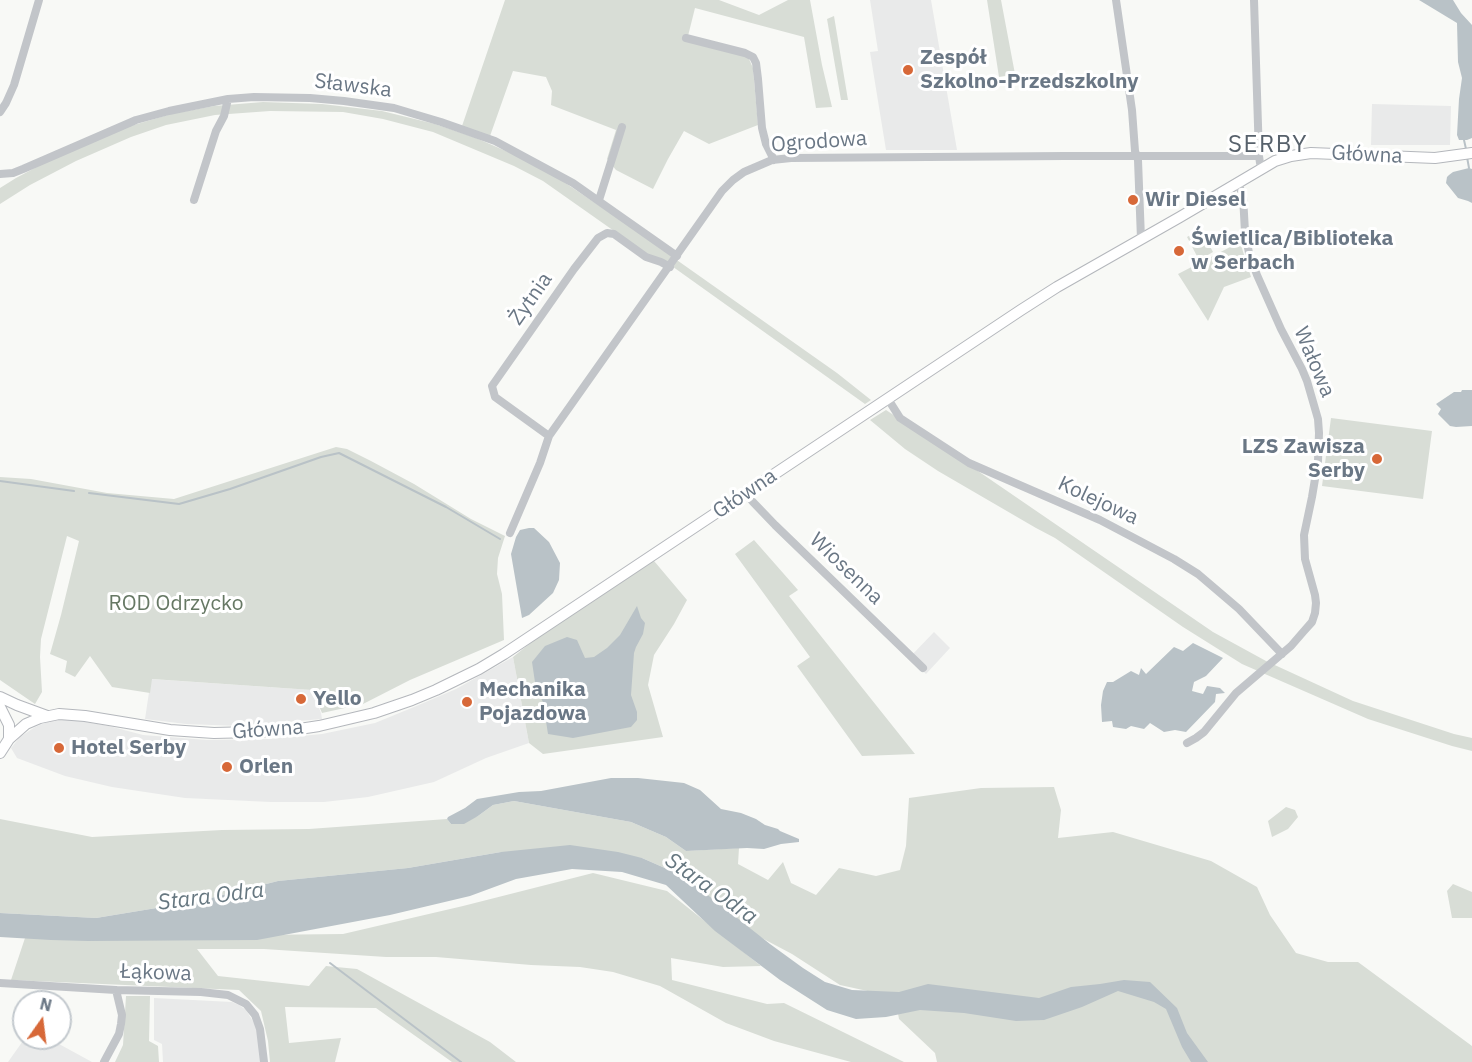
<!DOCTYPE html>
<html>
<head>
<meta charset="utf-8">
<style>
  body { margin:0 }
  #map { position:relative; width:1472px; height:1062px; overflow:hidden; background:#f8f9f6; font-family:"IBM Plex Sans",sans-serif }
  canvas { display:block }
  .north { position:absolute; left:12px; top:990px; width:60px; height:60px; box-sizing:border-box; background:#fff; border:2px solid #c3c9ce; border-radius:50%; rotate:14deg; font-size:16px; font-weight:700; line-height:24px; text-align:center; color:#6a7785 }
  .north::after { content:''; display:block; margin:auto; width:21px; height:27px; background:#d76838; clip-path:polygon(50% 0,100% 100%,50% 72%,0 100%) }
</style>
</head>
<body>
<div id="map">
<canvas width="1472" height="1062"></canvas>
<div class="north">N</div>
</div>
<script>
const context = document.querySelector('canvas').getContext('2d');
context.lineJoin = 'round';
function fill(path, color) {
  context.fillStyle = color;
  context.fill(path, 'evenodd');
}
function shape(rows) {
  const path = new Path2D();
  for (const r of rows) {
    path.moveTo(r[0], r[1]);
    for (let i = 2; i < r.length; i += 2) path.lineTo(r[i], r[i + 1]);
  }
  return path;
}
function trace(path, color, width, dash) {
  context.strokeStyle = color;
  context.lineWidth = width;
  context.lineCap = dash ? 'butt' : 'round';
  context.setLineDash(dash || []);
  context.stroke(path);
}
function label(font, color, halo, rows, align = 'center') {
  context.font = font + ' "IBM Plex Sans",sans-serif';
  context.lineWidth = 6;
  context.setLineDash([]);
  context.textBaseline = 'middle';
  context.strokeStyle = halo;
  context.fillStyle = color;
  for (const [text, x, y, turn = 0] of rows) {
    context.save();
    context.translate(x, y);
    context.rotate((+turn || 0) * Math.PI / 180);
    context.textAlign = isNaN(turn) ? turn : align;
    if (halo) context.strokeText(text, 0, 0);
    context.fillText(text, 0, 0);
    context.restore();
  }
}
fill(shape([
  [870,0,931,0,957,150,886,150,870,52,878,51],
  [1372,104,1451,106,1450,145,1371,145],
  [934,632,950,648,926,674,909,658],
  [513,657,529,743,486,758,434,782,368,797,324,802,271,802,185,798,112,787,65,776,17,758,11,748,20,737,35,727,52,720,74,720,109,726,143,735,207,740,269,739,322,734,375,723,414,707,456,689],
  [151,679,312,690,321,713,322,719,239,726,186,724,145,719],
  [154,998,232,1002,239,1005,246,1010,256,1026,261,1062,163,1062,162,1044,154,1040],
  [25,1038,48,1038,92,1062,8,1062]
]), '#e9eaea');
fill(shape([
  [505,0,719,0,759,15,788,0,810,0,822,65,832,107,816,108,804,37,695,8,687,40,742,54,749,59,753,68,758,125,709,144,684,131,668,159,653,189,616,170,607,159,616,130,551,105,552,91,546,77,513,71,490,136,462,126],
  [987,0,1001,0,1015,74,999,77],
  [834,16,848,100,841,100,827,19],
  [263,102,322,104,382,111,435,124,476,138,522,158,558,178,613,215,837,373,871,400,865,404,662,259,651,257,543,181,514,166,433,132,383,119,343,112,270,111,215,115,166,125,131,137,76,161,30,185,0,204,0,188,16,178,61,154,127,127,171,114,214,106],
  [1201,229,1213,252,1199,260,1187,237],
  [1240,242,1251,277,1224,287,1208,321,1178,274],
  [886,410,975,469,1213,632,1266,661,1353,701,1454,734,1472,738,1472,751,1452,746,1368,719,1242,664,1183,627,1055,538,1036,528,938,471,905,449,870,420],
  [1331,418,1432,431,1423,499,1322,486],
  [336,447,347,449,371,461,414,484,471,519,505,536,498,558,497,574,502,594,504,640,410,680,363,704,322,713,312,690,152,679,150,693,112,687,90,656,75,677,65,672,67,661,50,654,61,615,79,541,67,536,41,639,40,657,42,692,35,704,0,680,0,477,31,479,107,493,174,499],
  [754,540,798,590,789,596,915,754,862,756,797,666,810,657,735,554],
  [649,555,687,600,674,624,654,655,648,685,663,737,543,754,529,743,513,657,584,600],
  [1054,787,1061,810,1058,838,1113,832,1211,861,1257,887,1270,915,1296,953,1328,962,1358,962,1472,1046,1472,1062,937,1062,935,1053,899,1019,895,997,840,985,792,954,758,936,717,905,684,872,683,876,642,858,501,852,408,868,278,881,199,901,96,918,0,913,0,819,92,837,222,830,309,829,447,819,451,824,478,816,493,805,514,801,631,822,666,837,686,851,739,848,738,864,768,880,783,862,791,883,816,895,839,868,876,876,900,870,906,846,909,798,981,788],
  [1286,807,1295,810,1298,817,1288,829,1272,837,1268,821],
  [593,873,667,891,761,966,723,967,671,958,672,980,767,1004,784,1003,904,1062,851,1062,774,1041,726,1023,660,986,613,972,580,967,531,965,436,957,386,957,264,949,197,949,218,976,309,986,326,966,357,969,490,1042,516,1062,452,1062,376,1008,285,1007,289,1043,341,1038,335,1062,270,1062,268,1041,261,1011,239,990,11,980,26,935,253,935,343,934,463,906],
  [1453,884,1472,892,1472,918,1452,918,1447,891],
  [126,996,150,996,149,1041,158,1046,159,1062,115,1062,123,1045]
]), '#d8ddd6');
fill(shape([
  [1419,0,1453,0,1461,13,1472,25,1472,138,1467,140,1459,140,1457,135,1459,99,1462,78,1458,62,1457,23],
  [1469,168,1472,169,1472,203,1468,201,1458,198,1446,183,1447,177,1449,175,1453,172],
  [1462,390,1472,390,1472,426,1456,427,1450,426,1438,414,1441,409,1436,404,1454,392,1461,392],
  [529,528,534,528,549,542,560,563,559,580,553,593,529,615,522,618,511,554,516,537,520,530],
  [637,606,641,618,645,623,643,634,636,647,634,653,631,695,637,712,637,720,631,727,573,738,548,734,543,702,536,689,532,662,545,646,567,637,577,640,585,658,594,657,607,648,620,635],
  [1193,643,1223,658,1206,676,1194,682,1192,691,1203,694,1207,686,1220,688,1225,693,1216,694,1215,702,1186,732,1175,730,1164,732,1150,723,1144,729,1131,726,1126,729,1113,727,1112,721,1102,722,1101,705,1103,691,1107,682,1113,682,1131,671,1139,675,1141,668,1146,674,1174,647,1183,651],
  [611,778,638,778,684,783,700,790,721,809,741,813,756,819,765,825,778,829,780,831,799,839,799,842,781,844,764,849,747,848,686,851,666,837,631,822,514,801,493,805,478,816,464,824,451,824,447,819,448,817,465,808,477,799,519,792,541,791],
  [570,845,618,852,642,858,683,876,727,910,770,944,803,968,825,982,852,990,899,992,928,984,1039,998,1071,987,1100,984,1124,980,1150,982,1177,1008,1187,1033,1208,1062,1191,1062,1182,1047,1166,1009,1154,1002,1118,991,1082,1007,1044,1020,1016,1021,964,1013,920,1010,886,1017,856,1019,827,1010,780,980,715,931,666,885,622,872,572,869,516,879,470,896,390,915,257,940,88,941,51,940,0,937,0,913,96,918,199,901,278,881,408,868,501,852]
]), '#b9c2c7');
trace(shape([
  [1464,140,1466,149],
  [1467,157,1469,168],
  [0,481,74,491],
  [89,493,179,504,230,489,321,457,339,453,446,507,500,539],
  [330,963,461,1062]
]), '#b9c2c7', 2);
const major = shape([
  [0,697,17,705,47,716],
  [0,707,9,725,9,739],
  [0,753,9,739,26,724,40,718,59,714,85,716,170,730,214,733,253,732,293,730,319,726,374,713,412,700,436,690,479,669,504,654,1021,310,1057,287,1180,217,1275,161,1291,156,1311,153,1435,158,1472,153]
]);
trace(major, '#b4b7bc', 12);
trace(shape([
  [1116,0,1132,110,1135,151,1138,160,1141,239],
  [1254,0,1259,156,1260,163,1263,168],
  [686,38,745,53,753,57,756,63,758,79,762,128,766,144,774,160],
  [0,112,6,103,14,85,39,0],
  [0,174,13,173,23,169,136,120,169,111,228,99,254,97,310,98,344,101,394,108,441,122,495,141,573,183,677,256],
  [194,200,216,131,224,116,228,99],
  [599,200,622,127],
  [888,399,900,418,969,463,1100,520,1174,559,1198,574,1239,609,1282,654],
  [549,436,495,397,492,386,574,269,598,238,607,233,614,234,646,257,661,262,670,267],
  [747,493,752,501,775,525,923,668],
  [510,533,540,463,549,436,722,191,733,180,744,172,772,160,791,158,1065,156,1259,156],
  [1187,743,1196,738,1204,732,1236,693,1291,646,1304,631,1312,622,1315,613,1316,603,1315,595,1305,559,1304,535,1312,497,1318,461,1319,433,1318,419,1307,381,1302,369,1281,329,1257,275,1249,253,1245,232,1243,196,1238,183],
  [0,983,116,990,201,992,228,995,246,1004,255,1015,260,1029,264,1062],
  [104,1062,119,1034,121,1024,122,1015,116,990]
]), '#c2c5c9', 8);
trace(major, '#fff', 10);
for (const [x, y, r, color] of [
  [908,70,6,"#d76838"],
  [1133,200,6,"#d76838"],
  [1179,251,6,"#d76838"],
  [1377,459,6,"#d76838"],
  [301,699,6,"#d76838"],
  [467,702,6,"#d76838"],
  [59,748,6,"#d76838"],
  [227,767,6,"#d76838"]
]) {
  const dot = new Path2D();
  dot.arc(x, y, r, 0, 2 * Math.PI);
  context.fillStyle = color;
  context.fill(dot);
  trace(dot, '#fff', 2);
}
label('bold 21px', '#6a7785', '#fff', [
  ["Zespół",920,58],
  ["Szkolno-Przedszkolny",920,82],
  ["Wir Diesel",1145,200],
  ["Świetlica/Biblioteka",1191,239],
  ["w Serbach",1191,263],
  ["LZS Zawisza",1365,447,"right"],
  ["Serby",1365,471,"right"],
  ["Mechanika",479,690],
  ["Pojazdowa",479,714],
  ["Yello",313,699],
  ["Hotel Serby",71,748],
  ["Orlen",239,767]
], 'left');
label('21px', '#6a7785', '#fff', [
  ["Sławska",353,86,7],
  ["Ogrodowa",819,142,-4],
  ["Główna",1367,155,3],
  ["Żytnia",531,299,-55],
  ["Wałowa",1314,362,67],
  ["Główna",745,494,-34],
  ["Kolejowa",1098,501,25],
  ["Wiosenna",846,569,44],
  ["Główna",268,730,-4],
  ["Łąkowa",156,973,2]
]);
label('21px', '#667864', '#fff', [
  ["ROD Odrzycko",176,604]
]);
label('italic 22px', '#667780', '#fff', [
  ["Stara Odra",711,889,35],
  ["Stara Odra",211,897,-7]
]);
context.letterSpacing = '1.5px';
label('24px', '#57616b', '#fff', [
  ["SERBY",1268,145]
]);
context.letterSpacing = '0px';
</script>
</body>
</html>
